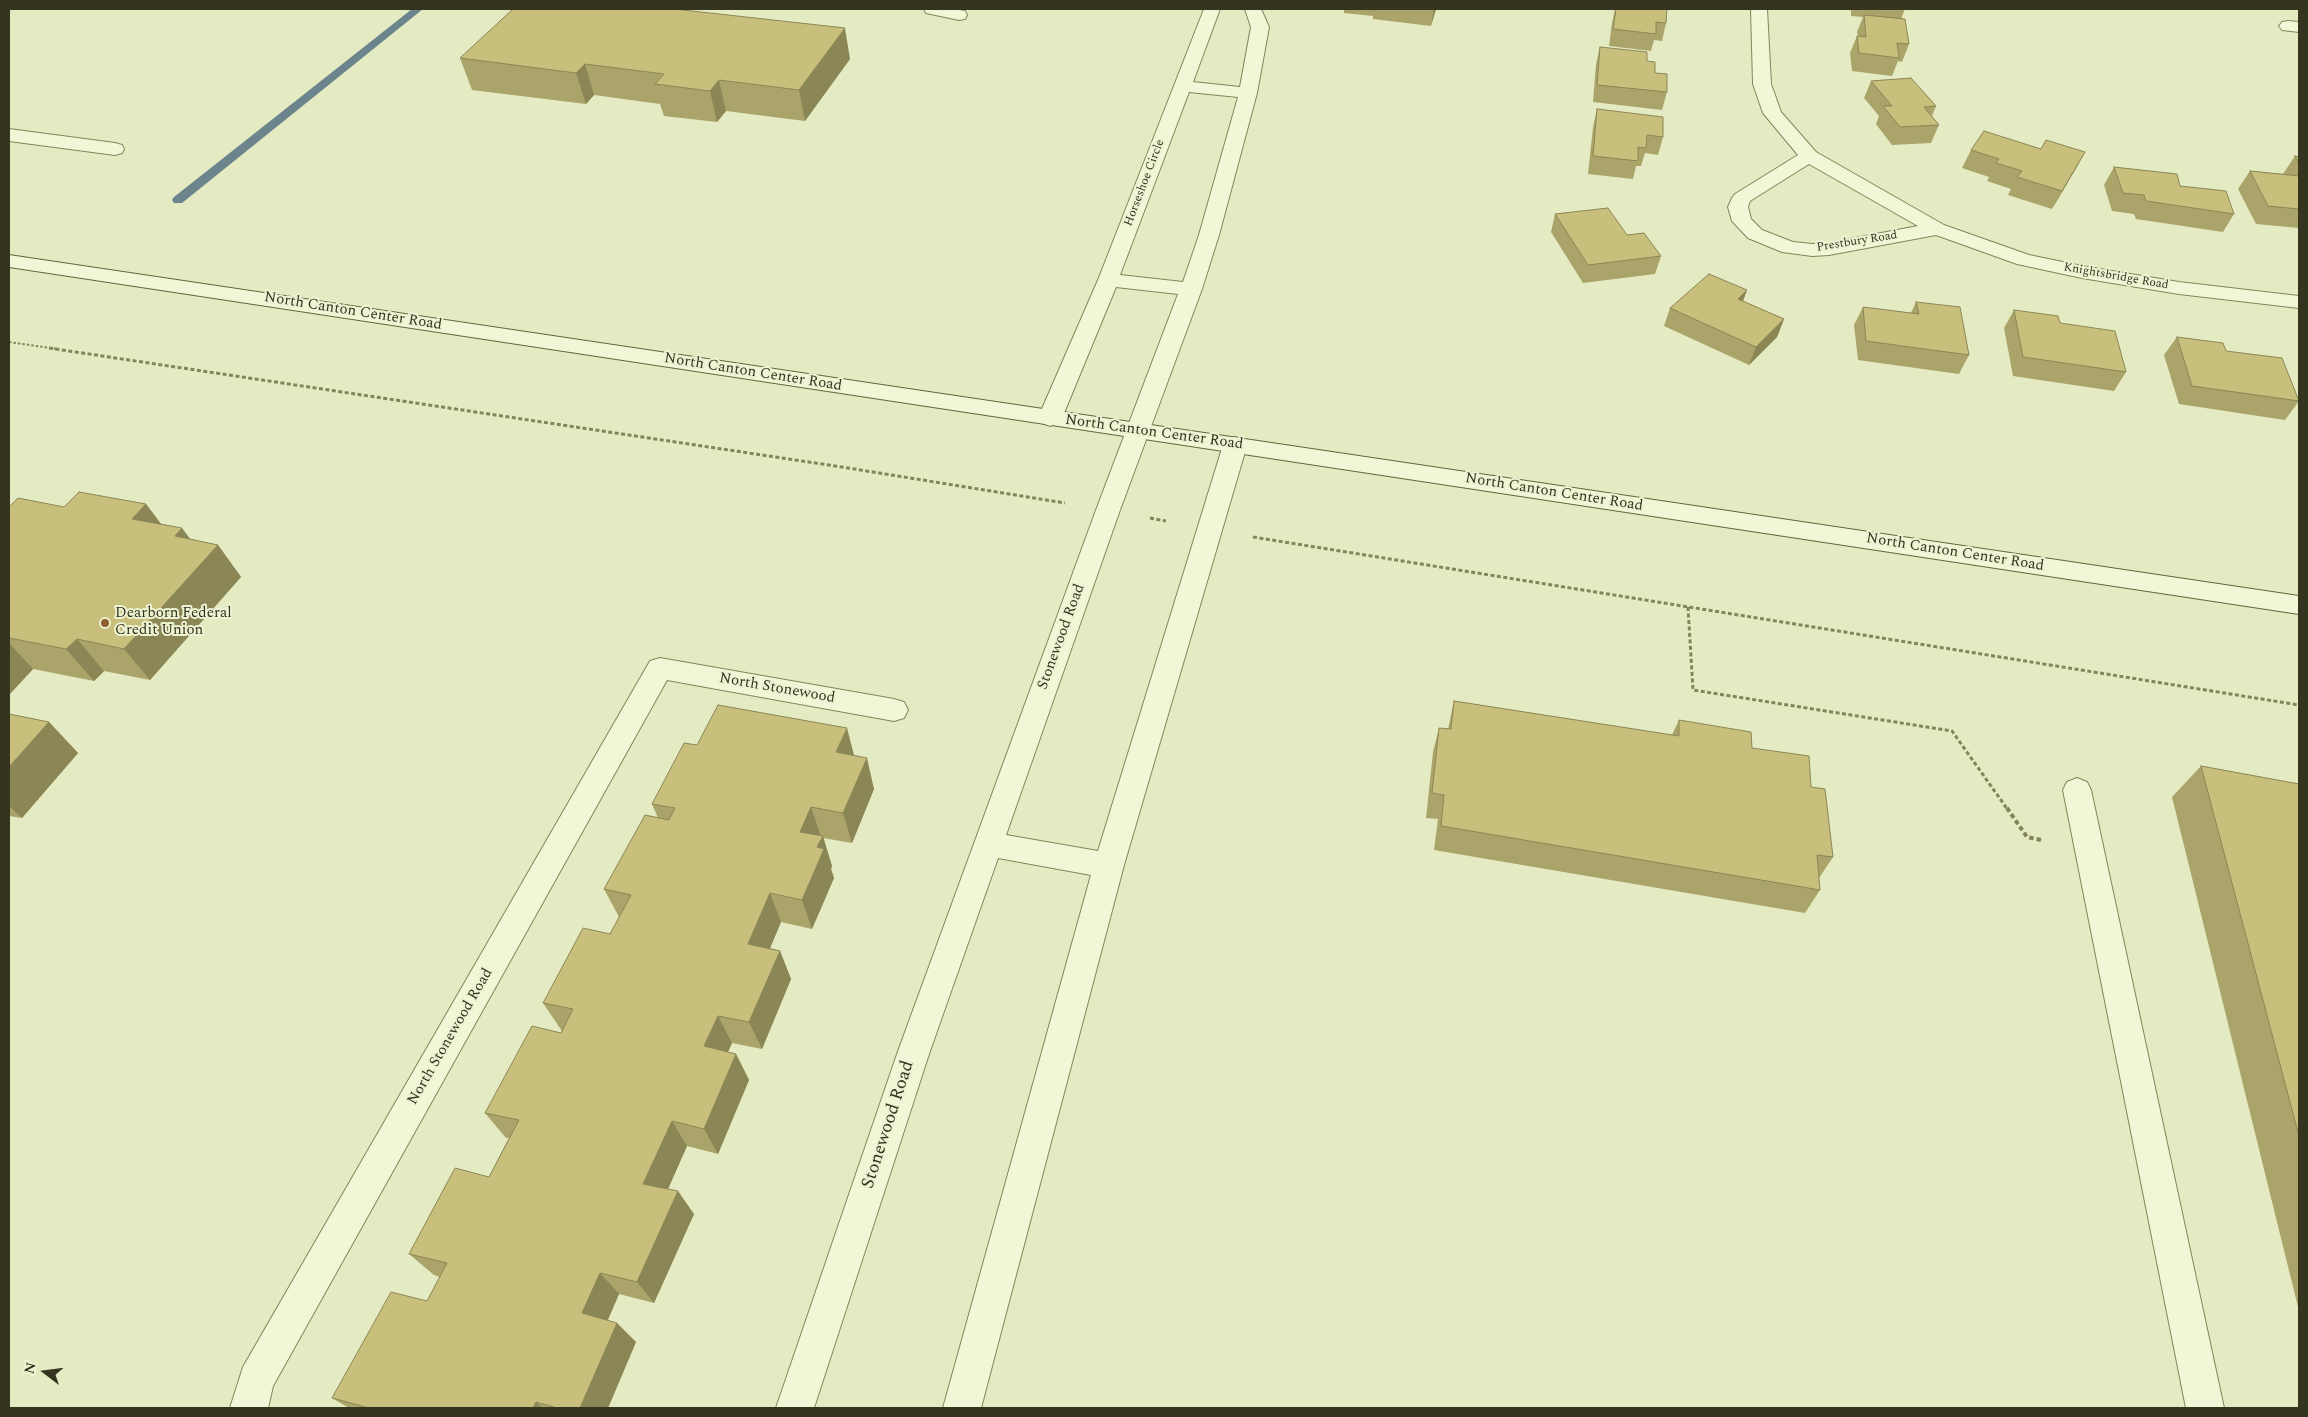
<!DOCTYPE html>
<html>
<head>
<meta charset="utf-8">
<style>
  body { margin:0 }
  #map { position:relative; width:2308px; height:1417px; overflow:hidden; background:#e4ebc3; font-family:Spectral,serif }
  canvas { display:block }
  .frame { position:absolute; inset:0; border:10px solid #35341e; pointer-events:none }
  .north { position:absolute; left:20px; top:1347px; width:50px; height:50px; -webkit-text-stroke:4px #edf3d2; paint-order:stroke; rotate:285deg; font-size:14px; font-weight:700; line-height:20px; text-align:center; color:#35341e }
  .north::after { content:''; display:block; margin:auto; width:18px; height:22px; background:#35341e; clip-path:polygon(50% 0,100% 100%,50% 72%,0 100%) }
</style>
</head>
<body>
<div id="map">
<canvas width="2308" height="1417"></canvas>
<div class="frame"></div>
<div class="north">N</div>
</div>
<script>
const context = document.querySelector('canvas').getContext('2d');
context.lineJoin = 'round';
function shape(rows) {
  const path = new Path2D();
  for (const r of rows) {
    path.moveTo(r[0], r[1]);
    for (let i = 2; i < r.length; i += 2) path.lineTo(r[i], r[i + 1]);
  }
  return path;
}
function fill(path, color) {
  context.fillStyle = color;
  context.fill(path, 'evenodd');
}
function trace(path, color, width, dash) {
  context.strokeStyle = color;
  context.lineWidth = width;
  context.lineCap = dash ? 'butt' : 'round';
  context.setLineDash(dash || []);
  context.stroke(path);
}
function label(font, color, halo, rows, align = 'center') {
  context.font = font + ' Spectral,serif';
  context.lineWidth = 4;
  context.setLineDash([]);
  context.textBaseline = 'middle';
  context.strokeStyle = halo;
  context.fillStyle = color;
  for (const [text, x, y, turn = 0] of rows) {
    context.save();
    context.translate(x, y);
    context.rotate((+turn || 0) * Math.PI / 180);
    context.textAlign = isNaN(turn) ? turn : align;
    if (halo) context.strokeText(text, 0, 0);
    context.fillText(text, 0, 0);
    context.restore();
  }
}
fill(shape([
  [412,9,423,9,182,203,174,203,172,200,174,197,412,9]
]), '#6c848c');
const service = shape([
  [924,9,954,9,965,11,967,15,965,19,959,20,926,13,924,9],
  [9,129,115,143,122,145,124,149,122,153,115,155,9,141,9,129]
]);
const minor = shape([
  [1204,9,1220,9,1193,82,1240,87,1251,27,1245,9,1261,9,1269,27,1257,93,1219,235,1202,289,1120,510,1006,835,1098,851,1223,445,1227,439,1235,437,1243,439,1247,445,1124,865,981,1408,943,1408,1091,875,998,858,929,1054,814,1408,776,1408,897,1054,1096,510,1178,294,1116,287,1062,418,1058,423,1050,426,1042,423,1038,418,1098,280,1204,9],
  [1189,92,1238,97,1199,235,1183,282,1120,275,1189,92],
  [1751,9,1767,9,1771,84,1781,112,1816,152,1944,225,2029,255,2082,266,2179,282,2299,296,2299,308,2179,294,2082,278,2017,264,1936,235,1829,255,1812,256,1782,252,1748,238,1732,221,1728,207,1732,198,1735,194,1798,155,1763,113,1753,84,1751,9],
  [1809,164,1918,226,1829,243,1812,244,1793,242,1762,230,1751,219,1748,207,1750,201,1809,164],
  [2288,21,2299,22,2299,32,2282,30,2279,26,2282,22,2288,21],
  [660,658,894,699,904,702,908,710,904,718,894,721,667,680,273,1386,268,1408,230,1408,243,1367,650,661,660,658],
  [2077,778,2087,782,2091,790,2224,1408,2186,1408,2063,790,2067,782,2077,778]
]);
const secondary = shape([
  [9,255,2299,596,2299,614,9,267,9,255]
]);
trace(service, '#84845b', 2);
trace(minor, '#84845b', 2);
trace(secondary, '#66653e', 2);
trace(shape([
  [9,342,57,349]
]), '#84845b', 2, [2.5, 2]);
trace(shape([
  [49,348,842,467,1065,503],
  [1150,518,1166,521],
  [1253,537,2299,705],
  [1688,607,1693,690,1952,731,2008,810]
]), '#84845b', 3, [4, 2.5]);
trace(shape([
  [2007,808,2027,837,2041,840]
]), '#84845b', 4, [4.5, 3]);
fill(service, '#f0f7d6');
fill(minor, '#f0f7d6');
fill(secondary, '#f0f7d6');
fill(shape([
  [1344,9,1436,9,1431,26,1373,19,1373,16,1344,13],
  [1615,9,1667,9,1666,23,1662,41,1654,40,1651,51,1609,46,1612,23],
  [1851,9,1905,9,1901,19,1909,44,1902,62,1898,61,1892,76,1852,71,1850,53,1857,36,1858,36,1857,32,1863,17,1851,16],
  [1600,47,1647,61,1667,92,1662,110,1593,102,1596,64],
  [460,58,850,59,805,121,726,111,717,122,664,116,660,104,594,95,586,104,472,90],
  [1871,81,1936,106,1932,116,1939,125,1931,143,1892,145,1876,124,1879,116,1864,98],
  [1597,109,1663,137,1658,155,1645,153,1641,166,1636,166,1633,179,1588,174,1593,127],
  [2041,149,2085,152,2075,170,2052,209,2008,195,2011,189,1987,181,1989,177,1962,168,1971,150],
  [2295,156,2299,157,2299,228,2256,224,2238,189,2250,171,2283,174],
  [2114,167,2234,214,2223,232,2136,219,2134,214,2112,211,2104,185],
  [1555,214,1627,235,1661,256,1655,274,1583,283,1551,232],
  [1747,290,1743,301,1784,319,1777,337,1749,365,1664,326,1670,308],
  [1916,302,1969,355,1959,374,1858,360,1854,325,1863,307,1911,313],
  [2014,310,2126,372,2114,391,2013,376,2004,328],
  [2177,337,2226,351,2299,401,2285,420,2179,404,2164,355],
  [146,504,161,524,191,539,218,545,241,577,150,680,104,671,94,681,33,669,9,695,9,507,64,507],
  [1454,701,1672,735,1679,720,1752,748,1811,787,1833,857,1819,878,1820,890,1805,913,1434,850,1438,819,1426,818,1433,752,1439,728,1448,729],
  [9,714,49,722,78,753,22,818,9,816],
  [697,745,854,756,874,789,852,843,823,838,832,866,831,869,834,878,812,929,781,922,770,948,780,951,791,979,762,1049,732,1043,728,1052,736,1054,749,1080,718,1154,687,1146,668,1189,694,1214,654,1303,619,1294,608,1320,636,1342,608,1408,349,1408,332,1398,427,1301,440,1277,434,1275,409,1254,489,1177,509,1138,506,1138,485,1113,561,1033,562,1031,543,1003,610,934,619,917,604,889,658,818,652,804],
  [2201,766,2299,784,2299,1311,2172,797]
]), '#aba46a');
fill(shape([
  [1434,9,1436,9,1431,26],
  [845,28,850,59,805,121,799,90],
  [585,64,594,95,586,104,576,73],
  [719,80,726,111,717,122,710,91],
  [2085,152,2075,170,2052,209,2062,191],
  [1747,290,1740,309,1738,299],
  [1784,319,1777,337,1749,365,1756,347],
  [146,504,170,536,132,519],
  [182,528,205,559,218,545,241,577,150,680,124,649,175,536],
  [77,639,104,671,94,681,66,649],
  [9,643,33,669,9,695],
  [49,722,78,753,22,818,9,806,9,767],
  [847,728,855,759,836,752],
  [867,758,874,789,852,843,843,813],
  [811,807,821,837,800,832],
  [823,836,832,866,831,869,834,878,812,929,802,900,817,847],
  [770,893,781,922,760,972,748,944],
  [780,951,791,979,762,1049,749,1022],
  [718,1016,732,1043,718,1073,704,1046],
  [736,1054,749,1080,718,1154,704,1129],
  [672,1121,687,1146,660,1207,643,1184],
  [678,1191,694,1214,654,1303,637,1282],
  [600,1273,619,1294,602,1333,582,1313],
  [617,1323,636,1342,608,1408,580,1408],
  [536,1402,543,1408,533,1408]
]), '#8b8656');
const building = shape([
  [513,9,674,9,845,28,799,90,719,80,710,91,655,84,664,74,585,64,576,73,460,58,513,9],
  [1616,9,1667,9,1666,23,1656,22,1656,34,1613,29,1616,9],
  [1864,15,1905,19,1909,44,1897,43,1899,58,1859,53,1857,36,1866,37,1864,15],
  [1600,47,1647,52,1647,61,1655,62,1655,73,1667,74,1667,92,1597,85,1600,47],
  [1911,78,1936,106,1924,107,1939,125,1900,127,1883,106,1892,106,1871,81,1911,78],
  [1597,109,1663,117,1663,137,1647,135,1646,148,1638,147,1638,161,1593,156,1597,109],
  [1984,131,2041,149,2046,140,2085,152,2062,191,2017,177,2022,171,1996,163,1999,159,1971,150,1984,131],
  [2295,156,2299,157,2299,164,2295,156],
  [2114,167,2177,174,2180,186,2226,191,2234,214,2146,201,2144,195,2123,193,2114,167],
  [2250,171,2299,176,2299,209,2268,206,2250,171],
  [1608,208,1627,235,1644,233,1661,256,1588,265,1555,214,1608,208],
  [1709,274,1747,290,1738,299,1784,319,1756,347,1670,308,1709,274],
  [1916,302,1960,307,1969,355,1866,341,1863,307,1919,314,1916,302],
  [2014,310,2058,316,2060,323,2115,331,2126,372,2023,357,2014,310],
  [2177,337,2223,343,2226,351,2282,358,2299,401,2192,386,2177,337],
  [79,492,146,504,132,519,182,528,175,536,218,545,124,649,77,639,66,649,9,638,9,507,18,498,64,507,79,492],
  [1454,701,1679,736,1679,720,1751,732,1752,748,1809,756,1811,787,1825,789,1833,857,1817,855,1820,890,1441,826,1444,795,1432,793,1439,728,1451,729,1454,701],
  [718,705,847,728,836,752,867,758,843,813,811,807,800,832,823,836,817,847,824,849,802,900,770,893,748,944,780,951,749,1022,718,1016,704,1046,736,1054,704,1129,672,1121,643,1184,678,1191,637,1282,600,1273,582,1313,617,1323,580,1408,557,1408,536,1402,533,1408,369,1408,332,1398,391,1292,427,1301,447,1263,409,1254,455,1168,489,1177,519,1120,485,1113,532,1026,561,1033,573,1009,543,1003,583,928,610,934,631,895,604,889,645,815,669,820,675,808,652,804,684,743,697,745,718,705],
  [9,714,49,722,9,767,9,714],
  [2201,766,2299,784,2299,1136,2201,766]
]);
fill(building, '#c7bf7b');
trace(building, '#8b8656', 1);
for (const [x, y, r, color] of [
  [105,623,5,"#905d2f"]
]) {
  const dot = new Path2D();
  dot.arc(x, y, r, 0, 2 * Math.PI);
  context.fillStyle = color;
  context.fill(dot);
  trace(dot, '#edf3d2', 2);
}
label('12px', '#35341e', '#edf3d2', [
  ["Horseshoe Circle",1145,183,-69],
  ["Prestbury Road",1857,242,-9],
  ["Knightsbridge Road",2116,277,10]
]);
label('15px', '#35341e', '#edf3d2', [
  ["North Canton Center Road",353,312,9],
  ["North Canton Center Road",753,373,9],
  ["North Canton Center Road",1154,433,8],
  ["North Canton Center Road",1554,493,9],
  ["North Canton Center Road",1955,553,9],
  ["Stonewood Road",1062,637,-70],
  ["North Stonewood",777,689,10],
  ["North Stonewood Road",451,1037,-60]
]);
label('15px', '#35341e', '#edf3d2', [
  ["Dearborn Federal",115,614],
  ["Credit Union",115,631]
], 'left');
label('18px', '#35341e', '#edf3d2', [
  ["Stonewood Road",889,1125,-72]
]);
</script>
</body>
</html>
